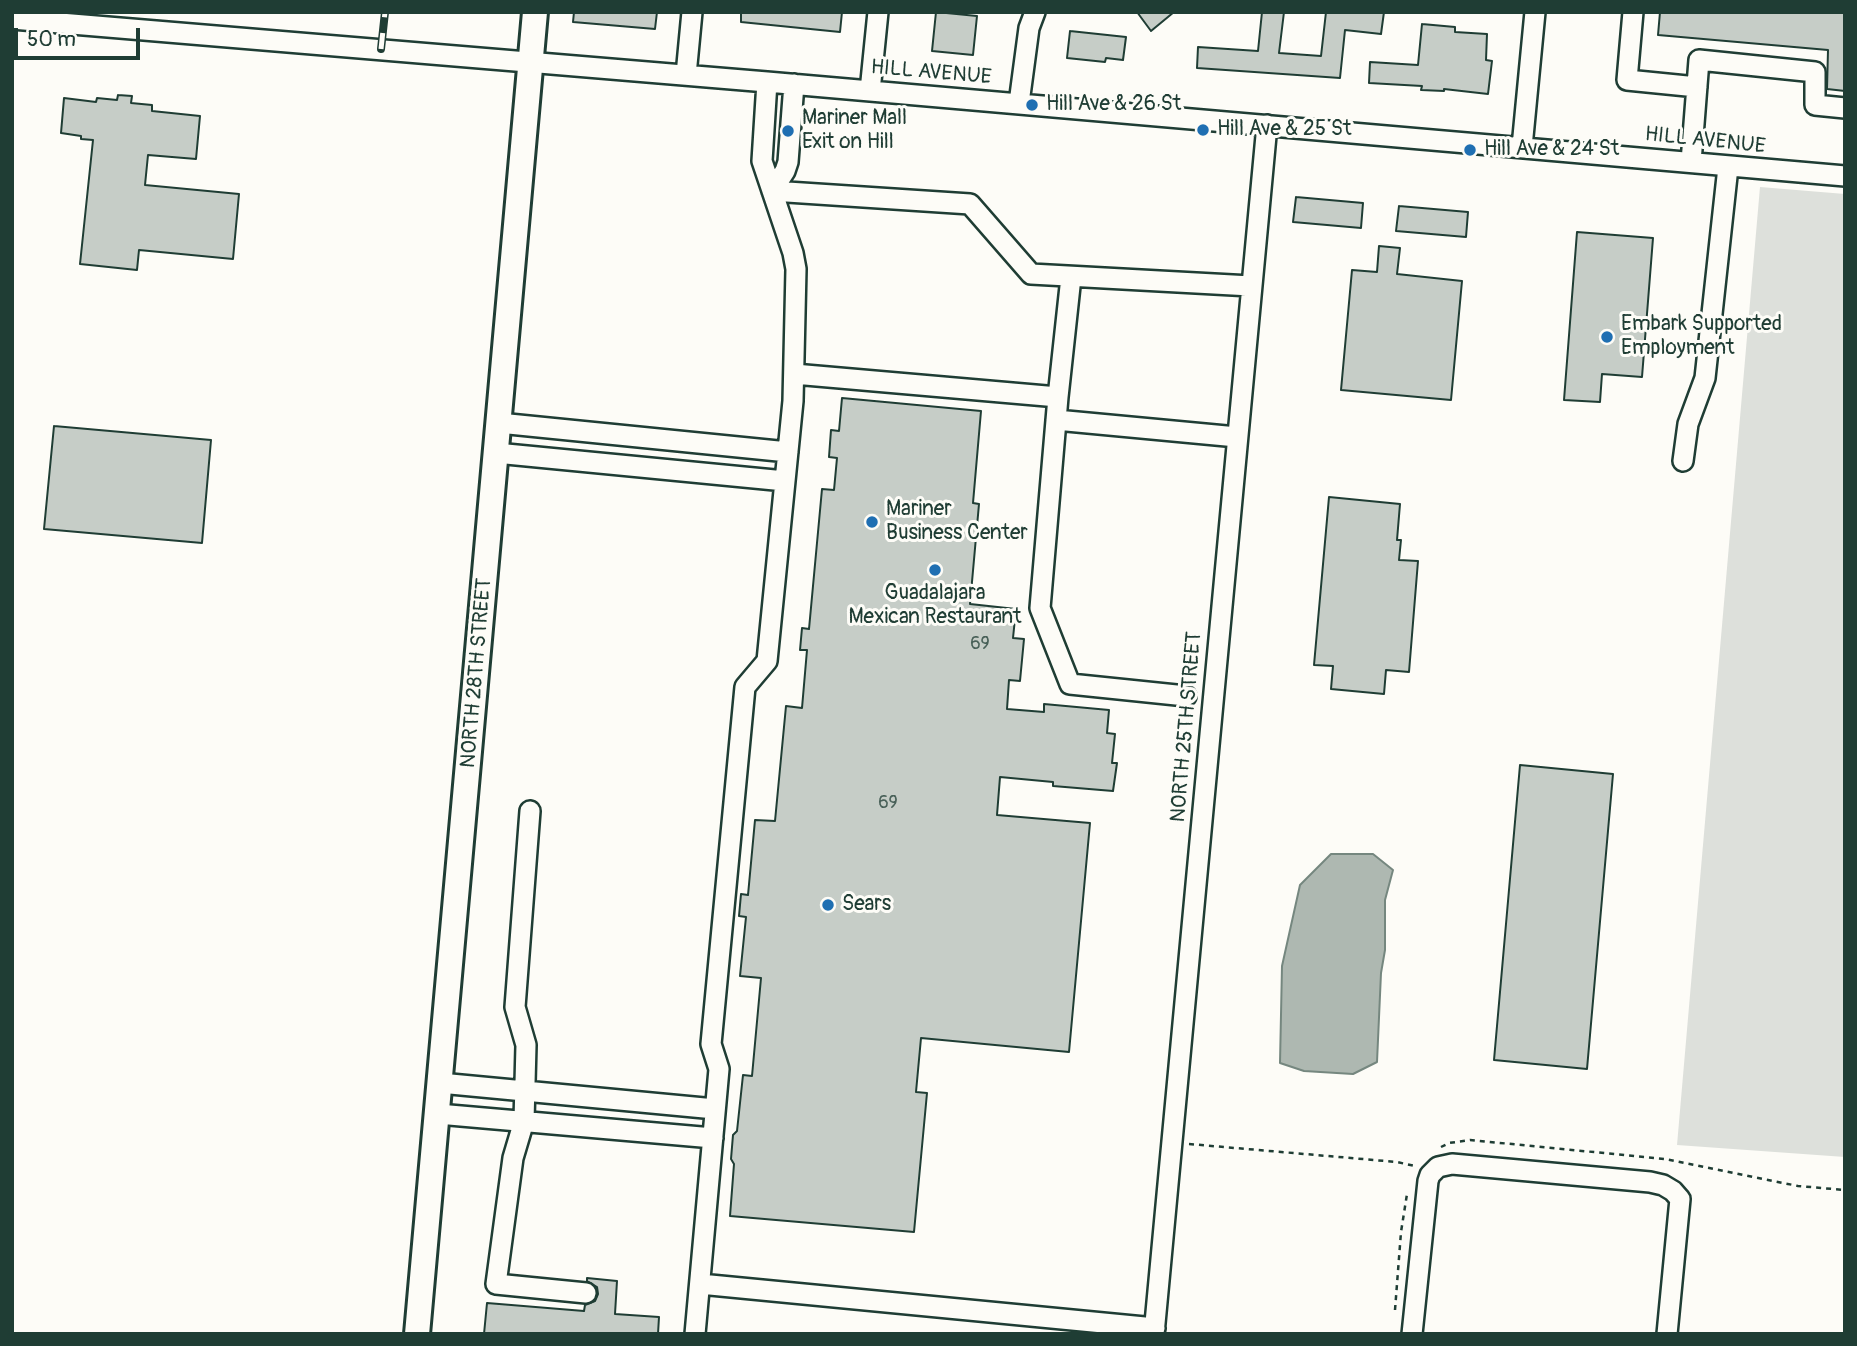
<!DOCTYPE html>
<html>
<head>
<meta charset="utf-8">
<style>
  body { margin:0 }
  #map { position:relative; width:1857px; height:1346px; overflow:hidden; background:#fdfcf7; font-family:Pangolin,sans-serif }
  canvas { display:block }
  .frame { position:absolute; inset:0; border:14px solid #1f3d34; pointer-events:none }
  .scale { position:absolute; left:14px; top:28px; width:126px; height:32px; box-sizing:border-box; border:4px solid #1f3d34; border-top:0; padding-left:9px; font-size:21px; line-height:24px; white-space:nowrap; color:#1f3d34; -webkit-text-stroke:5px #fdfcf7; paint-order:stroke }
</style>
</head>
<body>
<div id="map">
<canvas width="1857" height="1346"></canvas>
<div class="frame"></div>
<div class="scale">50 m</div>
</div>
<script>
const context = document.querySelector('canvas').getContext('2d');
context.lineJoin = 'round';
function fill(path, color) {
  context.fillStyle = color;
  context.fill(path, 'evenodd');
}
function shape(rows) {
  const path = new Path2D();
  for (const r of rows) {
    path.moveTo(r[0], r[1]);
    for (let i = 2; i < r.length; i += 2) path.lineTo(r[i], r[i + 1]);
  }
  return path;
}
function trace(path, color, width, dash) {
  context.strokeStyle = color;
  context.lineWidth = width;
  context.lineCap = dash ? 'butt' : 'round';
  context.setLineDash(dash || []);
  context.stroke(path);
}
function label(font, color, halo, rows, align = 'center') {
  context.font = font + ' Pangolin,sans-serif';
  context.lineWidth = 6;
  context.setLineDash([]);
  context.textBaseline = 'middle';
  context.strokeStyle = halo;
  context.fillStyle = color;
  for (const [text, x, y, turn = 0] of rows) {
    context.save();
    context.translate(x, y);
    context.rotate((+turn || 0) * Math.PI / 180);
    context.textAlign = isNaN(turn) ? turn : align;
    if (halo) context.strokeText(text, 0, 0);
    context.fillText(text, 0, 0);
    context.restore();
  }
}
fill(shape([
  [1760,187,1845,194,1845,1157,1677,1145]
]), '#dde0db');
const water = shape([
  [1331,854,1373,854,1393,870,1385,900,1385,950,1381,973,1377,1062,1353,1074,1304,1071,1280,1063,1282,966,1300,885,1331,854]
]);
fill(water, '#aeb8b1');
trace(water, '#75877f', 2);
const building = shape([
  [574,12,657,12,655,29,573,22,574,12],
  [741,12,842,12,840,32,741,22,741,12],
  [936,12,977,16,973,55,932,51,936,12],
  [1137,12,1174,12,1151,31,1137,12],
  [1262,12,1284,12,1279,53,1321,56,1326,12,1384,12,1381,34,1345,30,1340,78,1197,68,1198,47,1258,51,1262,12],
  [1660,12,1845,12,1845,91,1827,89,1828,50,1658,35,1660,12],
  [1422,24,1455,27,1455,32,1487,34,1486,60,1492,61,1488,94,1444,89,1444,91,1421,90,1422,86,1369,83,1370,62,1418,65,1422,24],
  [1070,31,1126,37,1123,60,1106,58,1105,62,1067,58,1070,31],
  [118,95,132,96,131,103,152,105,152,111,200,116,196,159,148,155,145,185,239,194,233,259,139,250,137,270,80,264,93,140,81,139,81,136,61,133,64,98,96,102,97,98,117,100,118,95],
  [1296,197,1363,203,1361,228,1293,222,1296,197],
  [1399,206,1468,212,1466,237,1396,231,1399,206],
  [1577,232,1653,238,1642,377,1602,374,1600,402,1564,400,1577,232],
  [1379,246,1400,248,1397,274,1462,281,1451,400,1341,390,1352,270,1377,272,1379,246],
  [842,398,981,411,973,503,979,504,970,604,1016,609,1013,638,1024,639,1020,681,1009,680,1007,709,1044,712,1044,704,1109,710,1107,733,1115,734,1112,763,1117,763,1113,791,1053,786,1053,782,1000,777,997,815,1090,823,1069,1052,921,1038,916,1092,927,1093,914,1232,730,1216,734,1164,731,1159,733,1135,737,1131,743,1075,752,1076,761,978,740,976,746,917,739,916,741,894,748,895,755,820,775,821,786,706,802,708,807,650,800,650,802,628,809,629,822,489,834,490,837,458,829,457,831,430,839,431,842,398],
  [54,426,211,440,202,543,44,529,54,426],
  [1329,497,1400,504,1397,540,1401,540,1399,560,1418,561,1409,672,1386,670,1384,694,1331,689,1333,666,1314,665,1329,497],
  [1520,765,1613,774,1587,1069,1494,1060,1520,765],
  [587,1278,617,1281,615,1314,659,1317,658,1334,484,1334,487,1303,584,1311,585,1305,595,1301,598,1294,597,1287,587,1281,587,1278]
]);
fill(building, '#c6cdc7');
trace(building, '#1f3d34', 2);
const minor = shape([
  [1633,12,1627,80,1697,87],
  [12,19,767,82,1845,176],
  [686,75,692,12],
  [870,91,878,12],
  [1019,103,1029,28,1035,12],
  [1522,147,1535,12],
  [1691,162,1699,60,1815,72,1815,105,1845,108],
  [772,191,970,204,1031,274,1251,286],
  [772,191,785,171,788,162,794,84],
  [1071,277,1058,397,1040,608,1070,684,1186,696],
  [794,374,1058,397],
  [1056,420,1237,437],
  [499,423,788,452],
  [496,453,785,481],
  [1683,461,1688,424,1705,378,1728,167],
  [530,811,515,1007,526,1045,524,1121,513,1158,496,1284,586,1293],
  [440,1083,715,1109],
  [438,1114,713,1138],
  [700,1284,1155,1328],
  [695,1334,719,1069,711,1044,745,687,767,661,793,401,796,269,793,253,762,161,767,82],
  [1154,1334,1267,125],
  [1412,1334,1428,1181,1430,1175,1438,1167,1452,1164,1650,1182,1663,1185,1673,1191,1680,1199,1667,1334]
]);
const major = shape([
  [417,1334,535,12]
]);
trace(minor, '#1f3d34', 24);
trace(major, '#1f3d34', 30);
trace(shape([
  [1189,1144,1397,1162,1415,1166],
  [1441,1147,1449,1143,1470,1140,1665,1159,1798,1186,1845,1190],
  [1395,1310,1401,1232,1407,1194]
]), '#1f3d34', 2.5, [5, 5]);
trace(minor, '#fdfcf7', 19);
trace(major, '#fdfcf7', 24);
const rail = shape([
  [381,49,385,12]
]);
trace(rail, '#1f3d34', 8);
trace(rail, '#fdfcf7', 5, [16]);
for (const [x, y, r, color] of [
  [1032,105,7,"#1f6fb2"],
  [1203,130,7,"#1f6fb2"],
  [788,131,7,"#1f6fb2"],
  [1470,150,7,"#1f6fb2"],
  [1607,337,7,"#1f6fb2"],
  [872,522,7,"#1f6fb2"],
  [935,570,7,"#1f6fb2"],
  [828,905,7,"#1f6fb2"]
]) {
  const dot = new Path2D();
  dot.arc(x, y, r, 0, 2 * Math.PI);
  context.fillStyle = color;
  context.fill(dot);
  trace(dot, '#fdfcf7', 2.5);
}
label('18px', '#496159', null, [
  ["69",980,644],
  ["69",888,803]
]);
label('21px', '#1f3d34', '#fdfcf7', [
  ["HILL AVENUE",931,73,5],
  ["HILL AVENUE",1705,141,6],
  ["NORTH 28TH STREET",477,673,-85],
  ["NORTH 25TH STREET",1187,727,-85]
]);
label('21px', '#1f3d34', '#fdfcf7', [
  ["Hill Ave & 26 St",1046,105],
  ["Mariner Mall",802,119],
  ["Exit on Hill",802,143],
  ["Hill Ave & 25 St",1217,130],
  ["Hill Ave & 24 St",1484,150],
  ["Embark Supported",1621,325],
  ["Employment",1621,349],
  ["Mariner",886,510],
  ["Business Center",886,534],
  ["Guadalajara",935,594,"center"],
  ["Mexican Restaurant",935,618,"center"],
  ["Sears",842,905]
], 'left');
</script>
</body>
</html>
